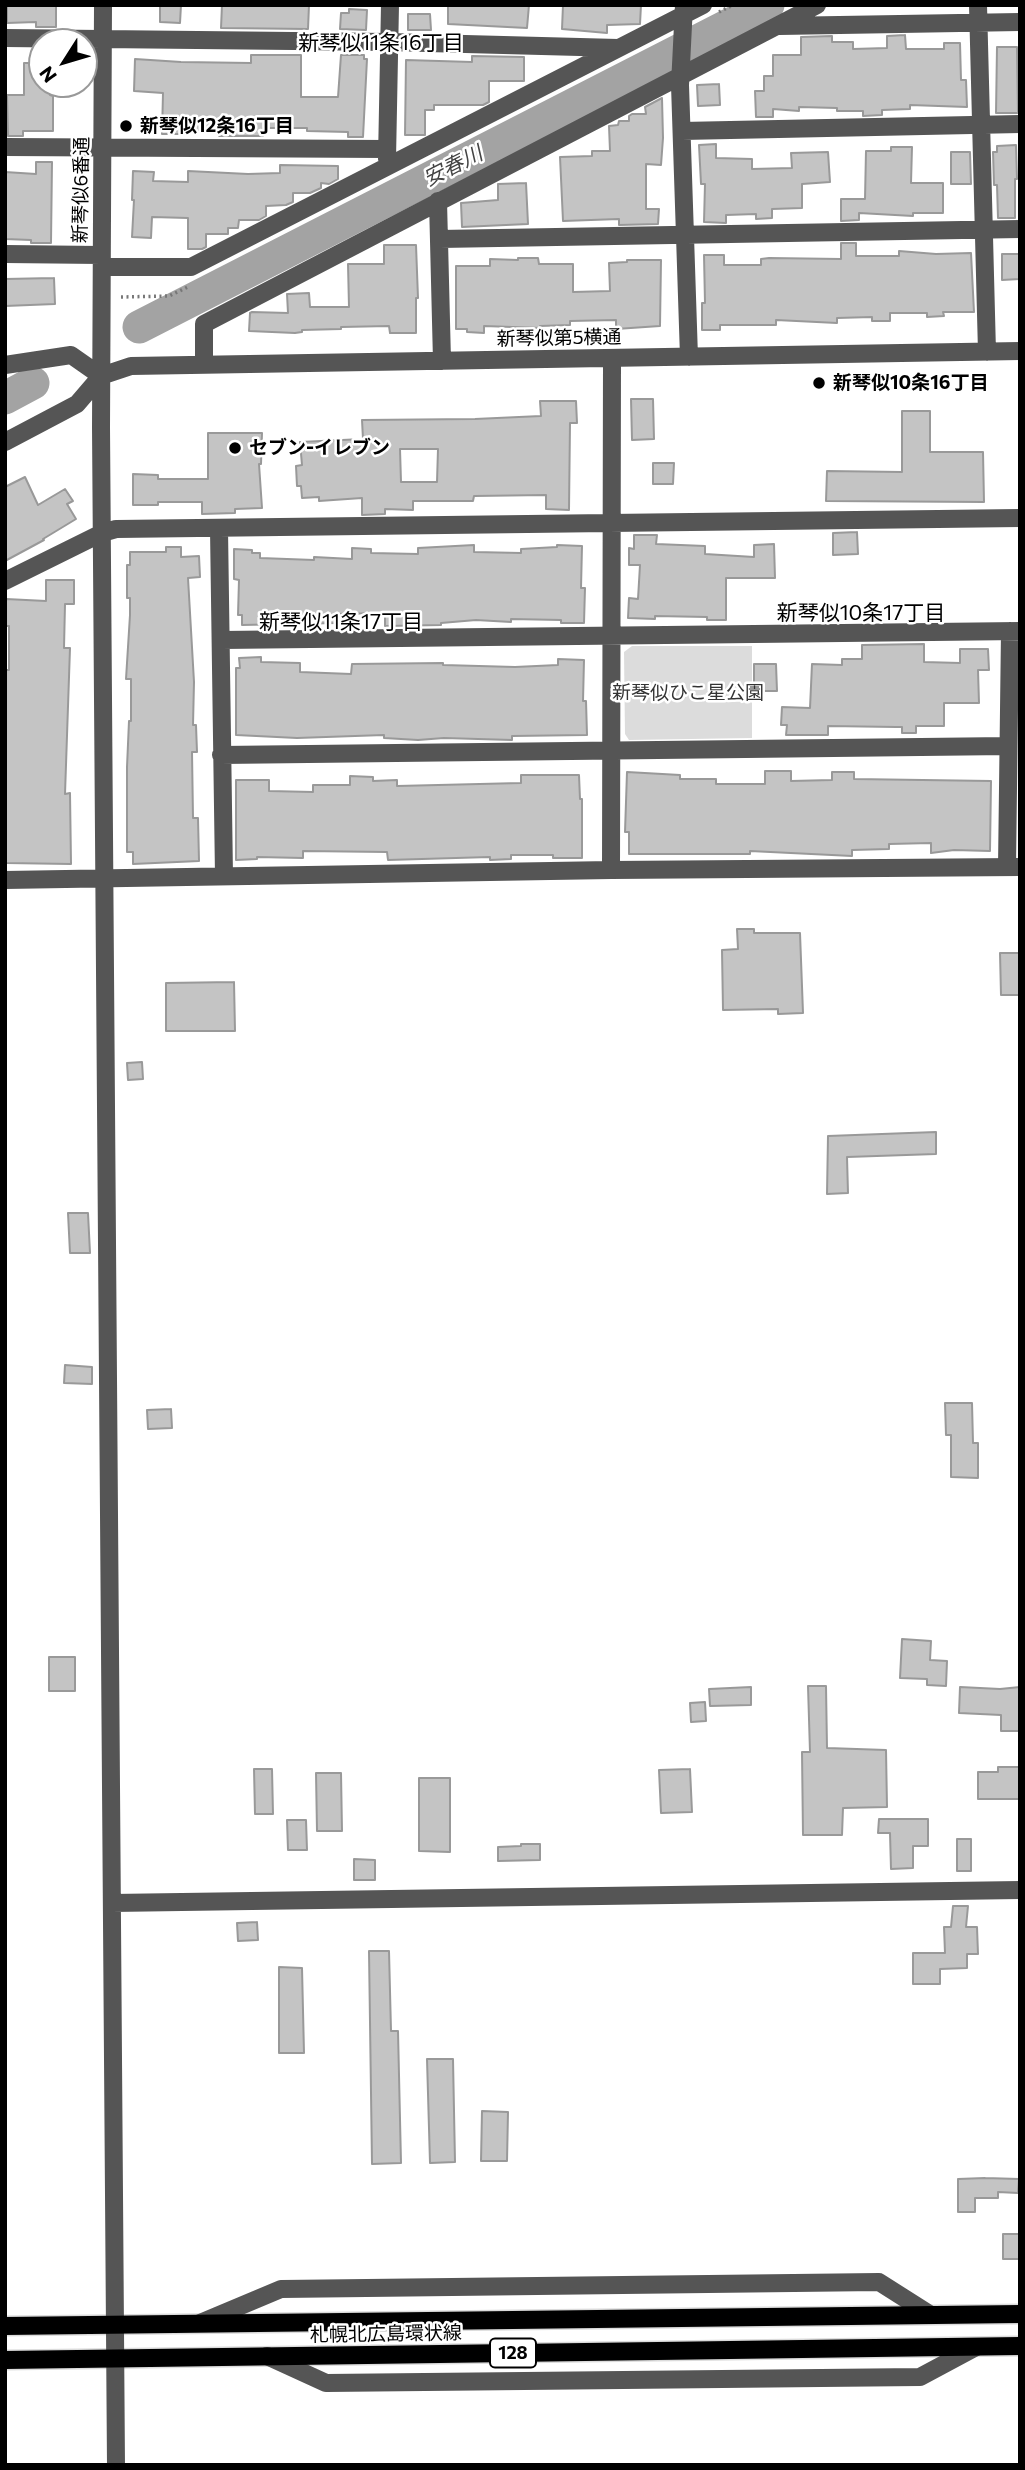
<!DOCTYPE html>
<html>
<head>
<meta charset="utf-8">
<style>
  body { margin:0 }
  #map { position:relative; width:1025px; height:2470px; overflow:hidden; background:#fff; font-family:Commissioner,sans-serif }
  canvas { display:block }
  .frame { position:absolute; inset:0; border:7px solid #000; pointer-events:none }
  .north { position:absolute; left:28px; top:28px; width:70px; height:70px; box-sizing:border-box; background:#fff; border:2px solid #999; border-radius:50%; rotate:233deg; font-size:19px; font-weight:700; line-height:28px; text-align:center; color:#000 }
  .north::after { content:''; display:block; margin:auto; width:24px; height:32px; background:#000; clip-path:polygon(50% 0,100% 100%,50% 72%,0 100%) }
</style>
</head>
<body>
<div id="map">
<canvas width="1025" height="2470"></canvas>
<div class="frame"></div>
<div class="north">N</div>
</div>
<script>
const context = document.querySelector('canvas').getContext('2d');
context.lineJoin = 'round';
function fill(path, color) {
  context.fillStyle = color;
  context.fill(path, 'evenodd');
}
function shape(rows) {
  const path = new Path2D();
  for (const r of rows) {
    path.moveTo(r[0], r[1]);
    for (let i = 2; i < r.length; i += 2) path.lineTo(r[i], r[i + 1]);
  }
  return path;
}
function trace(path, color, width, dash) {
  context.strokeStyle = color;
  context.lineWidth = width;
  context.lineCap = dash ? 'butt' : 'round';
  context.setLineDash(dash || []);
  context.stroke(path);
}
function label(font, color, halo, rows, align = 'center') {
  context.font = font + ' Commissioner,"Noto Sans JP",sans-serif';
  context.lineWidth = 5;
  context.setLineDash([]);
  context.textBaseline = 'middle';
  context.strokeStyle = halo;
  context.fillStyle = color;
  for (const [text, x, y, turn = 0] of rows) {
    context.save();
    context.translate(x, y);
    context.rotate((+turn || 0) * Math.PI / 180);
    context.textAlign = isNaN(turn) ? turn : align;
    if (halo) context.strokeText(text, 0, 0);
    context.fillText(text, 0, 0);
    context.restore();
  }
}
fill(shape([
  [632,646,752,646,752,738,629,740,625,734,624,652]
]), '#dcdcdc');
trace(shape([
  [139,327,768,5],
  [5,398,33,383]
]), '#a3a3a3', 33);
const building = shape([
  [7,5,56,5,56,27,36,27,36,22,7,23,7,5],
  [160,5,181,5,180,23,160,22,160,5],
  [222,5,309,5,308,29,221,28,222,5],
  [448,5,529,5,527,28,448,24,448,5],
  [563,5,641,5,640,24,607,25,607,33,562,29,563,5],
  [349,9,367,10,366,30,340,29,341,13,349,13,349,9],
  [408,14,430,14,431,30,408,30,408,14],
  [905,35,906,49,944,49,944,43,960,43,961,80,966,80,967,107,910,105,910,109,882,110,882,115,863,116,863,111,837,111,837,108,799,107,799,111,773,109,773,117,756,117,755,91,764,91,764,76,773,76,773,55,801,55,801,37,832,36,832,42,853,42,853,49,887,48,887,36,905,35],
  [997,47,1017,47,1018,113,996,113,997,47],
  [251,55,301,55,301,97,338,97,341,55,364,55,364,59,367,59,363,137,348,137,348,132,307,131,307,128,263,128,263,136,219,136,219,132,180,130,180,134,162,134,163,93,134,91,135,59,181,62,251,63,251,55],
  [472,56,524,57,524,81,489,81,489,102,483,105,434,105,434,110,425,110,425,135,405,135,406,60,472,62,472,56],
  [24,63,42,63,42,84,50,84,50,95,53,96,53,131,23,131,23,136,8,136,7,95,24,95,24,63],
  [719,84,720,105,698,106,697,85,719,84],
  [662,98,663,138,661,165,646,164,646,209,659,209,658,224,619,225,619,219,563,221,560,157,592,156,592,151,610,151,609,126,618,125,619,121,629,121,629,116,632,114,646,114,645,107,662,98],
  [716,144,716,158,752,159,752,169,792,168,791,153,828,152,830,182,802,184,802,208,772,209,772,218,756,219,756,214,726,215,726,223,704,222,705,184,701,184,699,145,716,144],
  [1016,145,1017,179,1015,179,1015,218,998,218,997,185,994,185,993,152,997,152,997,146,1016,145],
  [891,147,912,147,911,183,943,183,943,213,913,213,913,216,859,213,859,220,841,221,841,199,865,199,866,151,891,151,891,147],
  [951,152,970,152,971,184,951,184,951,152],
  [36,162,52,162,51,243,31,243,31,240,5,239,5,172,36,174,36,162],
  [280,165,338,166,338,179,329,184,321,183,321,188,310,193,293,193,293,202,286,205,266,206,266,216,259,220,239,220,238,228,228,228,228,234,206,234,206,247,202,249,188,249,188,218,152,217,151,238,132,237,134,200,132,200,133,171,154,172,153,181,188,182,188,171,248,174,280,173,280,165],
  [526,183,528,224,462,227,461,203,498,200,498,184,526,183],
  [841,243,856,243,856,256,899,256,899,251,936,254,971,253,974,312,943,312,944,316,927,317,927,313,890,313,890,321,872,321,872,317,837,318,837,323,776,320,776,325,720,325,720,330,702,330,702,303,705,303,704,255,724,255,724,265,761,265,761,259,769,258,841,259,841,243],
  [384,245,416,245,418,298,416,298,416,333,390,333,389,326,341,327,341,329,302,330,302,332,295,333,249,331,250,313,252,312,288,313,287,294,309,293,310,307,349,307,348,264,384,264,384,245],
  [1002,254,1020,254,1020,279,1002,280,1002,254],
  [518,258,538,258,539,264,573,264,573,292,610,291,609,263,627,262,627,260,661,260,660,326,616,329,616,320,570,321,570,325,540,326,540,328,484,326,484,333,467,332,467,329,456,329,456,266,490,266,490,259,518,260,518,258],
  [54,278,55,304,5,306,5,279,54,278],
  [631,399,653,399,654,439,632,440,631,399],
  [540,401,576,401,577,423,570,423,569,510,546,509,546,495,474,496,473,501,413,501,413,510,385,509,385,514,362,515,362,498,319,501,319,497,302,498,301,486,297,486,296,466,302,465,300,442,363,439,362,420,475,419,541,416,540,401],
  [400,449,438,449,437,482,401,482,400,449],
  [902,411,930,411,930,452,983,452,984,502,826,501,827,471,902,472,902,411],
  [208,433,262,433,261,464,259,464,262,508,235,509,235,513,202,514,202,502,158,502,158,505,133,505,133,474,158,475,158,479,208,479,208,433],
  [653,463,674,463,673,484,653,484,653,463],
  [25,477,38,505,65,489,73,501,67,504,76,519,43,539,44,540,5,561,5,487,25,477],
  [857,532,858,554,833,555,833,533,857,532],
  [634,535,657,535,656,544,705,546,705,554,754,557,754,545,774,544,775,578,726,578,726,620,707,620,707,617,655,616,655,619,628,618,629,598,638,599,640,565,629,565,629,548,634,549,634,535],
  [474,545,474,552,521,553,521,549,557,547,557,545,582,546,581,588,585,588,584,623,561,623,561,620,511,619,511,622,476,620,441,623,441,625,385,626,385,613,336,614,336,623,242,625,242,615,238,615,239,580,234,579,234,549,252,550,252,553,260,553,260,558,314,560,314,557,352,559,352,548,371,549,371,553,418,554,418,548,474,545],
  [166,547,181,547,181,557,199,556,200,577,188,578,194,682,193,725,196,725,197,752,192,752,193,818,198,818,199,861,133,864,133,852,127,852,127,767,129,721,131,721,131,679,126,679,130,615,130,598,127,598,127,565,130,565,130,552,166,552,166,547],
  [46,580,74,580,74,604,65,604,64,648,70,648,65,794,70,793,71,864,6,863,5,670,9,670,9,626,5,626,6,599,46,601,46,580],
  [924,644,924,662,960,663,960,649,988,649,989,670,978,670,979,703,944,703,944,726,916,726,916,733,902,733,902,727,896,727,828,726,828,735,786,735,787,725,781,725,782,707,810,708,812,664,842,665,842,659,862,659,862,645,924,644],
  [261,657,261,662,300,663,300,672,351,674,352,664,443,663,443,665,515,667,558,665,558,659,584,660,583,701,586,701,587,735,512,736,512,740,444,738,418,740,384,738,384,735,297,738,236,735,236,668,240,668,239,658,261,657],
  [754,664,776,664,777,691,754,691,754,664],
  [765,771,791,771,791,781,832,780,832,772,854,772,854,779,991,781,990,851,954,850,931,853,931,843,889,844,889,849,852,850,852,856,750,851,750,854,629,854,629,832,625,832,627,772,680,775,680,779,716,779,716,784,765,784,765,771],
  [521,775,579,775,580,799,582,799,582,858,553,858,553,855,511,855,511,859,490,860,490,857,388,860,387,852,303,851,303,858,257,857,257,859,236,860,236,780,269,780,269,791,313,792,313,785,350,785,350,776,373,777,373,781,397,780,397,786,521,783,521,775],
  [737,929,754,929,754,933,800,933,803,1013,778,1014,778,1009,723,1010,722,950,738,949,737,929],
  [1000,953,1020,953,1020,995,1001,995,1000,953],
  [234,982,235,1031,166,1031,166,983,234,982],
  [142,1062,143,1079,128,1080,127,1063,142,1062],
  [936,1132,936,1154,847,1157,848,1193,827,1194,828,1136,936,1132],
  [68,1213,88,1213,90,1253,70,1253,68,1213],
  [65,1365,92,1367,92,1384,64,1383,65,1365],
  [945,1403,972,1403,973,1443,978,1443,978,1478,951,1477,951,1435,946,1435,945,1403],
  [171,1409,172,1428,148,1429,147,1410,171,1409],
  [902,1639,931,1641,930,1660,947,1661,946,1686,927,1685,927,1679,900,1678,902,1639],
  [49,1657,75,1657,75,1691,49,1691,49,1657],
  [808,1686,826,1686,827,1748,886,1750,887,1807,843,1808,842,1835,803,1835,802,1752,810,1752,808,1686],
  [751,1687,751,1705,710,1706,709,1689,751,1687],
  [960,1687,1000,1689,1020,1687,1020,1731,1001,1731,1001,1715,959,1713,960,1687],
  [705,1702,706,1721,691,1722,690,1703,705,1702],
  [998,1767,1020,1767,1020,1799,978,1799,978,1772,998,1772,998,1767],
  [254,1769,272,1769,273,1814,255,1814,254,1769],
  [690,1769,692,1812,661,1813,659,1770,690,1769],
  [316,1773,341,1773,342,1831,317,1831,316,1773],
  [419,1778,450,1778,450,1852,419,1851,419,1778],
  [879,1819,928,1819,928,1846,913,1846,913,1868,891,1869,890,1833,878,1833,879,1819],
  [287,1820,306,1820,307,1850,288,1850,287,1820],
  [957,1839,971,1839,971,1871,957,1871,957,1839],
  [521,1844,540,1844,540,1860,498,1861,498,1847,521,1846,521,1844],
  [354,1859,375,1860,375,1880,354,1880,354,1859],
  [953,1906,968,1906,966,1927,977,1927,978,1954,967,1954,967,1968,940,1969,940,1984,913,1984,913,1953,945,1953,944,1927,951,1927,953,1906],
  [257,1922,258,1940,238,1941,237,1923,257,1922],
  [369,1951,389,1951,391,2031,398,2031,401,2163,372,2164,369,1951],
  [279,1967,302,1968,304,2053,279,2053,279,1967],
  [427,2059,453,2059,455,2162,430,2163,427,2059],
  [482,2111,508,2112,507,2161,481,2161,482,2111],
  [985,2178,1019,2179,1018,2193,998,2192,998,2198,975,2198,975,2212,958,2212,958,2179,985,2178],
  [1003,2234,1020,2234,1020,2259,1003,2259,1003,2234]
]);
fill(building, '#c4c4c4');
trace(building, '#999', 2);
const major = shape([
  [5,2326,1020,2314],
  [5,2360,1020,2346]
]);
trace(major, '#dbdbdb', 21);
trace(shape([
  [719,12,733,5],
  [121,297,169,296,190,286]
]), '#777', 3.5, [2, 3.5]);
trace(shape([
  [103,5,101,427,116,2465],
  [684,5,680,85,689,357],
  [978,5,987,352],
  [779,26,1020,22],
  [5,38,389,42,618,48],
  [682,131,1020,124],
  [5,147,387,149],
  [387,159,390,5],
  [438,201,442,361],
  [440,239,1020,229],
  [5,254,101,255],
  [102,267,191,267,703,5],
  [5,365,71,355,101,376],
  [204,365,204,324,817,5],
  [5,442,77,404,101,376,131,366,1020,351],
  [219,529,224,876],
  [5,581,102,533,116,529,1020,518],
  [222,640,1020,631],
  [221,755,1008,746],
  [1007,867,1010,631],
  [611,870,612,358],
  [5,880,611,870,1020,867],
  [112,1903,1020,1890],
  [200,2323,281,2289,879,2282,931,2315],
  [267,2356,326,2383,920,2377,976,2347]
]), '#555', 18);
trace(major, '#000', 18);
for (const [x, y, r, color] of [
  [126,126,7,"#000"],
  [819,383,7,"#000"],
  [235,448,7,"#000"]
]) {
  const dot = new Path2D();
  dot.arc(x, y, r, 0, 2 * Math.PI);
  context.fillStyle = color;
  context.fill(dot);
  trace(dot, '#fff', 2.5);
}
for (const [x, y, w] of [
  [513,2353,46]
]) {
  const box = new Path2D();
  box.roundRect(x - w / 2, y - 14.5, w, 29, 5);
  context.fillStyle = '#fff';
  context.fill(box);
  trace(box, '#000', 2);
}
label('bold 18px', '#000', null, [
  ["128",513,2353]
]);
label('bold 19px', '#000', '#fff', [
  ["新琴似12条16丁目",140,126],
  ["新琴似10条16丁目",833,383],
  ["セブン-イレブン",249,448]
], 'left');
label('19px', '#000', '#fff', [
  ["新琴似6番通",81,190,-89],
  ["新琴似第5横通",559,338,-1],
  ["札幌北広島環状線",386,2334,-1]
]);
label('19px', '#333', '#fff', [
  ["新琴似ひこ星公園",688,693]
]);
label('21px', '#000', '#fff', [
  ["新琴似11条16丁目",381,43],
  ["新琴似10条17丁目",861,613],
  ["新琴似11条17丁目",341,622]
]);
label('italic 21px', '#444', '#fff', [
  ["安春川",453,166,-27]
]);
</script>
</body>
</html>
